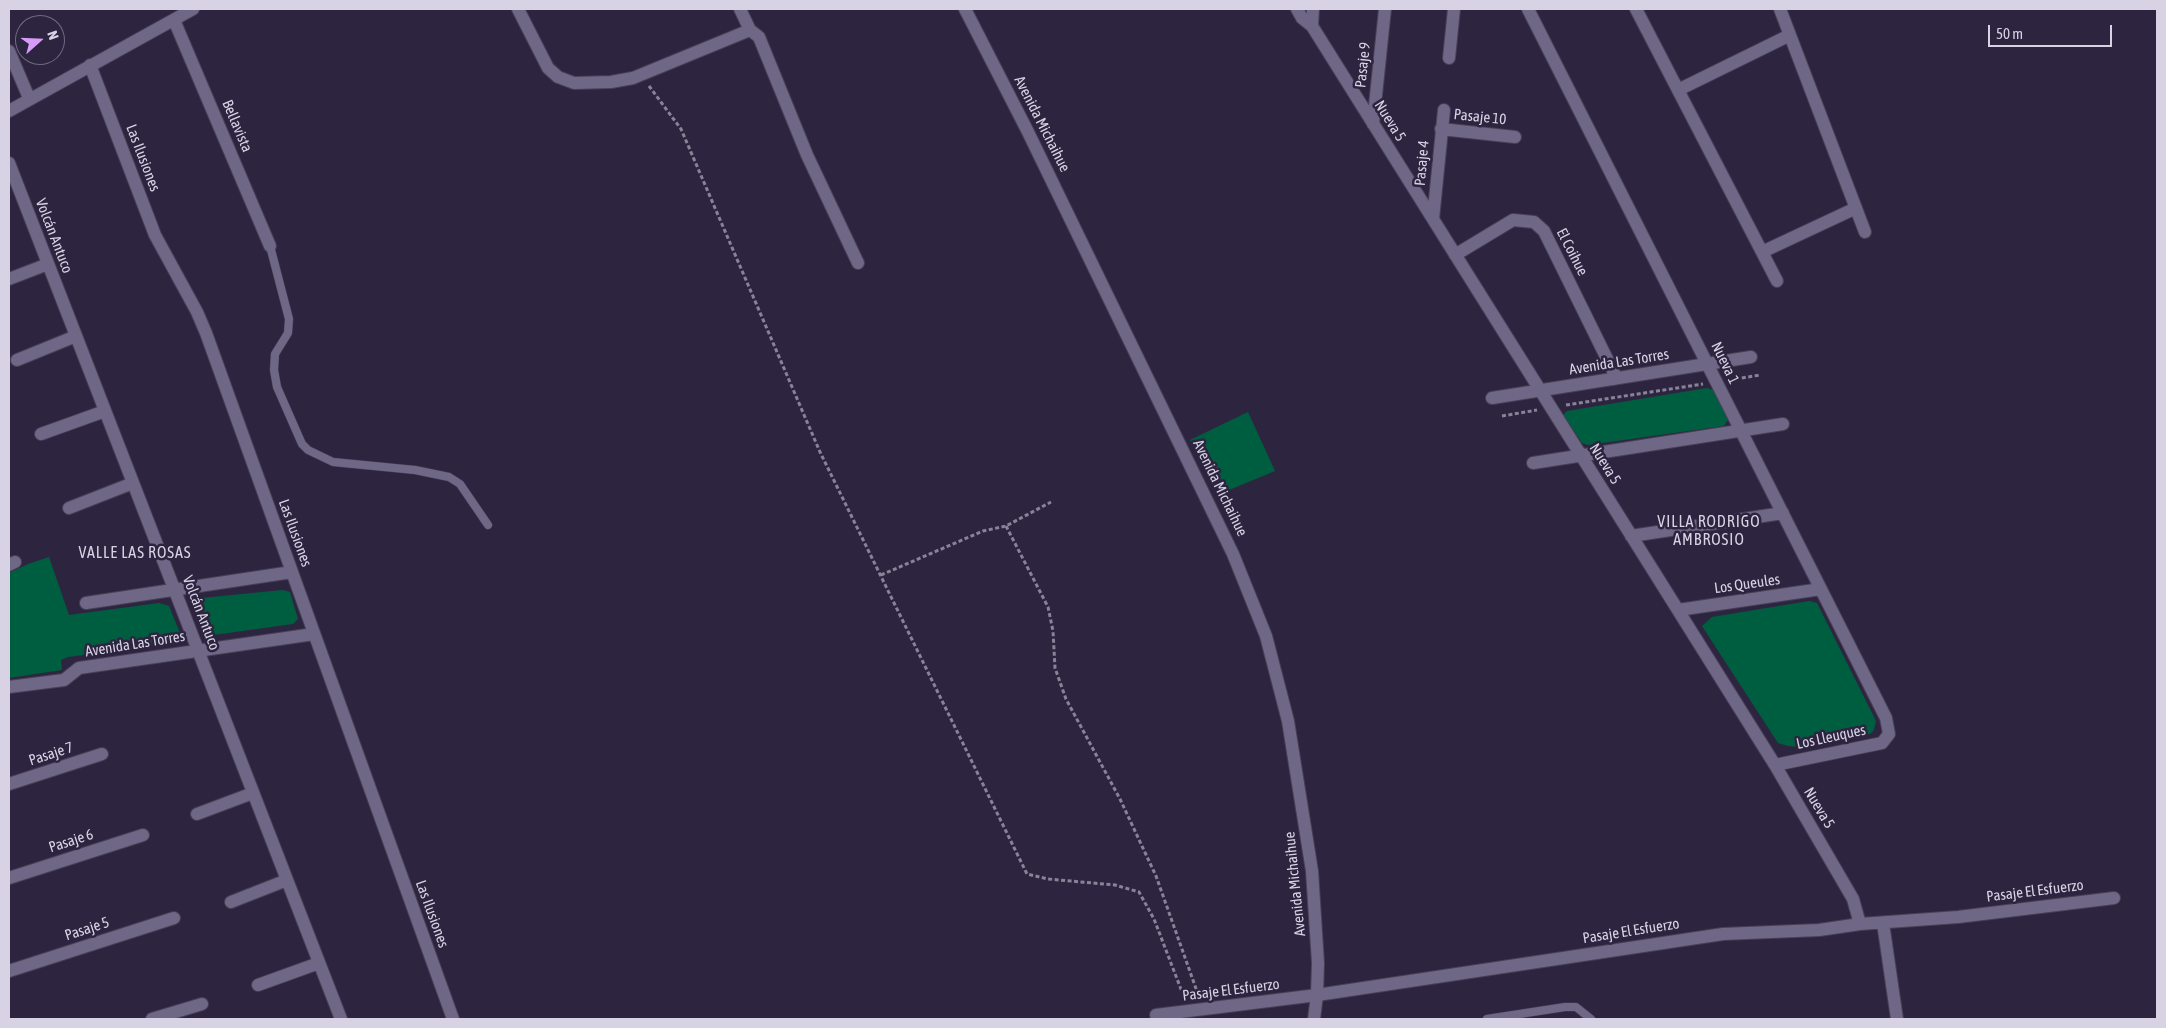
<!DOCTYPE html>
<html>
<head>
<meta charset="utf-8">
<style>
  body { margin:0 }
  #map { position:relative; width:2166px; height:1028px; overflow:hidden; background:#2d2540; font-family:"Asap Condensed",sans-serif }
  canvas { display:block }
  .frame { position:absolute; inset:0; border:10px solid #d7d3e4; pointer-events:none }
  .north { position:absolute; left:15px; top:15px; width:50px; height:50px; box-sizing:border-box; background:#2d2540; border:1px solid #716b82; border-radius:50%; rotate:70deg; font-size:14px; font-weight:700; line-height:20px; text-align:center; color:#d7d3e4 }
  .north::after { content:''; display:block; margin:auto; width:18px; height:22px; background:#d79bf9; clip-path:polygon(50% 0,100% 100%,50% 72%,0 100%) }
  .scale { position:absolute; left:1988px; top:25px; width:124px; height:22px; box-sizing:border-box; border:2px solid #d7d3e4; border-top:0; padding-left:6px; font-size:15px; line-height:18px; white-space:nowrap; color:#d7d3e4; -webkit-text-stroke:4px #2d2540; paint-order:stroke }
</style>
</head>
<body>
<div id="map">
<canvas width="2166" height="1028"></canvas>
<div class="frame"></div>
<div class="north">N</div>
<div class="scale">50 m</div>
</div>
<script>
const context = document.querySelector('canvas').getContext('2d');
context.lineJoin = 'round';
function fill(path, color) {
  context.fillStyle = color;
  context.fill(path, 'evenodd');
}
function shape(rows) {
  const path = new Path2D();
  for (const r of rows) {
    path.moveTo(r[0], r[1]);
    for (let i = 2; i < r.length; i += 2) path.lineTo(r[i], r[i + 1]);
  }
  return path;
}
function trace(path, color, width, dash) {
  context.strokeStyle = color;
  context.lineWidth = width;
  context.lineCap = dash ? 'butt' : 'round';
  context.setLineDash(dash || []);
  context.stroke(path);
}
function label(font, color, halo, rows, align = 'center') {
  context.font = font + ' "Asap Condensed",sans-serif';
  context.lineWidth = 5;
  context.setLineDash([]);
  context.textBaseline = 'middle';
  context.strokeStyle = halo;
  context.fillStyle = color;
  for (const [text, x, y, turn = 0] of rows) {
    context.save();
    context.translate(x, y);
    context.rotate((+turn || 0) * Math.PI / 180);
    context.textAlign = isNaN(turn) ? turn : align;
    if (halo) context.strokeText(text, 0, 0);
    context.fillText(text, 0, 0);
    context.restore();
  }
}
fill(shape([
  [1707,388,1714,390,1728,420,1724,426,1588,445,1582,443,1563,415,1567,411],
  [1248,412,1275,471,1217,495,1190,440],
  [49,557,69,615,159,603,169,606,182,638,175,643,68,657,61,660,62,670,9,678,9,573,28,564],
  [283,590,290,592,298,619,293,624,213,635,206,630,196,604,201,598],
  [1809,601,1817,603,1876,721,1874,730,1870,734,1800,747,1788,746,1778,743,1702,626,1712,617]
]), '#005e40');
const service = shape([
  [270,246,289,319,288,333,275,354,274,370,277,387,302,444,308,450,333,462,415,470,449,477,460,484,488,525],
  [1487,1019,1565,1007,1576,1007,1591,1019]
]);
const minor = shape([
  [518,9,548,68,558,77,574,83,611,82,633,78,750,30],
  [740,9,750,30],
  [1297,9,1302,18,1312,26,1775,765,1853,899,1860,924],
  [1528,9,1886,718,1889,734,1882,743,1775,765],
  [1636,9,1777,281],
  [1780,9,1865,232],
  [174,20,270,246],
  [1312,26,1313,9],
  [750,30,759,37,807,155,858,263],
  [9,51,29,98],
  [1449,58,1454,9],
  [90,65,155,235,197,312,206,333,453,1019],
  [1678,90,1790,35],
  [9,111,193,9],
  [1373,124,1385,9],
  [1441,129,1515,137],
  [9,163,341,1019],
  [1433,219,1444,110],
  [1762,252,1856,208],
  [1455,255,1513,220,1534,222,1544,231,1614,373,1614,379],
  [9,279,48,264],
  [17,360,76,336],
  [1492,398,1751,357],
  [41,434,105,411],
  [1533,463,1783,424],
  [69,508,133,483],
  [1631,536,1783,513],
  [9,565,15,562],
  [86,603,292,572],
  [1678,610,1821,589],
  [9,687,64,680,79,668,314,634],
  [9,784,102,754],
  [197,814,253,793],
  [9,878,143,835],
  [231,902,287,880],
  [1883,923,1897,1019],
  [9,971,174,918],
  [258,985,319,963],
  [1156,1015,1317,995,1723,934,1819,930,1860,924,1958,917,2114,898],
  [152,1019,202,1004]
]);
const tertiary = shape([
  [965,9,1028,132,1233,554,1266,636,1288,721,1312,871,1318,963,1317,995,1314,1019]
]);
trace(service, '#484057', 9);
trace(minor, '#484057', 14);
trace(tertiary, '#484057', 14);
trace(shape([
  [649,86,681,129,820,452,1027,874,1048,879,1115,885,1139,892,1154,919,1184,997],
  [1729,380,1760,375],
  [1566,405,1703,384],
  [1502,416,1537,410],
  [1006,526,1048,607,1053,631,1055,668,1066,699,1120,799,1156,876,1199,997],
  [881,575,983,531,1006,526,1051,502]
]), '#898398', 3, [4, 2.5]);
trace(service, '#6f6786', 8);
trace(minor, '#6f6786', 12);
trace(tertiary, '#6f6786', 12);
label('15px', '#d7d3e4', '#2d2540', [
  ["Pasaje 9",1363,65,-84],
  ["Pasaje 10",1480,117,6],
  ["Nueva 5",1390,121,58],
  ["Avenida Michaihue",1042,124,63],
  ["Bellavista",237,126,67],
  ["Las Ilusiones",143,158,69],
  ["Pasaje 4",1422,163,-85],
  ["Volcán Antuco",54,236,69],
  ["El Coihue",1572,252,63],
  ["Avenida Las Torres",1619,362,-9],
  ["Nueva 1",1725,363,64],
  ["Nueva 5",1605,464,58],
  ["Avenida Michaihue",1220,488,64],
  ["Las Ilusiones",295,533,70],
  ["Los Queules",1747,584,-8],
  ["Volcán Antuco",201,613,69],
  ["Avenida Las Torres",135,644,-9],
  ["Los Lleuques",1831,737,-12],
  ["Pasaje 7",51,754,-18],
  ["Nueva 5",1819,808,59],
  ["Pasaje 6",71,841,-18],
  ["Avenida Michaihue",1295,884,-96],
  ["Pasaje El Esfuerzo",2035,891,-7],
  ["Las Ilusiones",432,914,70],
  ["Pasaje 5",87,929,-18],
  ["Pasaje El Esfuerzo",1631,931,-9],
  ["Pasaje El Esfuerzo",1231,990,-7]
]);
context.letterSpacing = '1px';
label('16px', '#d7d3e4', '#2d2540', [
  ["VILLA RODRIGO",1709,522],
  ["AMBROSIO",1709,540],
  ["VALLE LAS ROSAS",135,553]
]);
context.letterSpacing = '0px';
</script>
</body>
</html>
